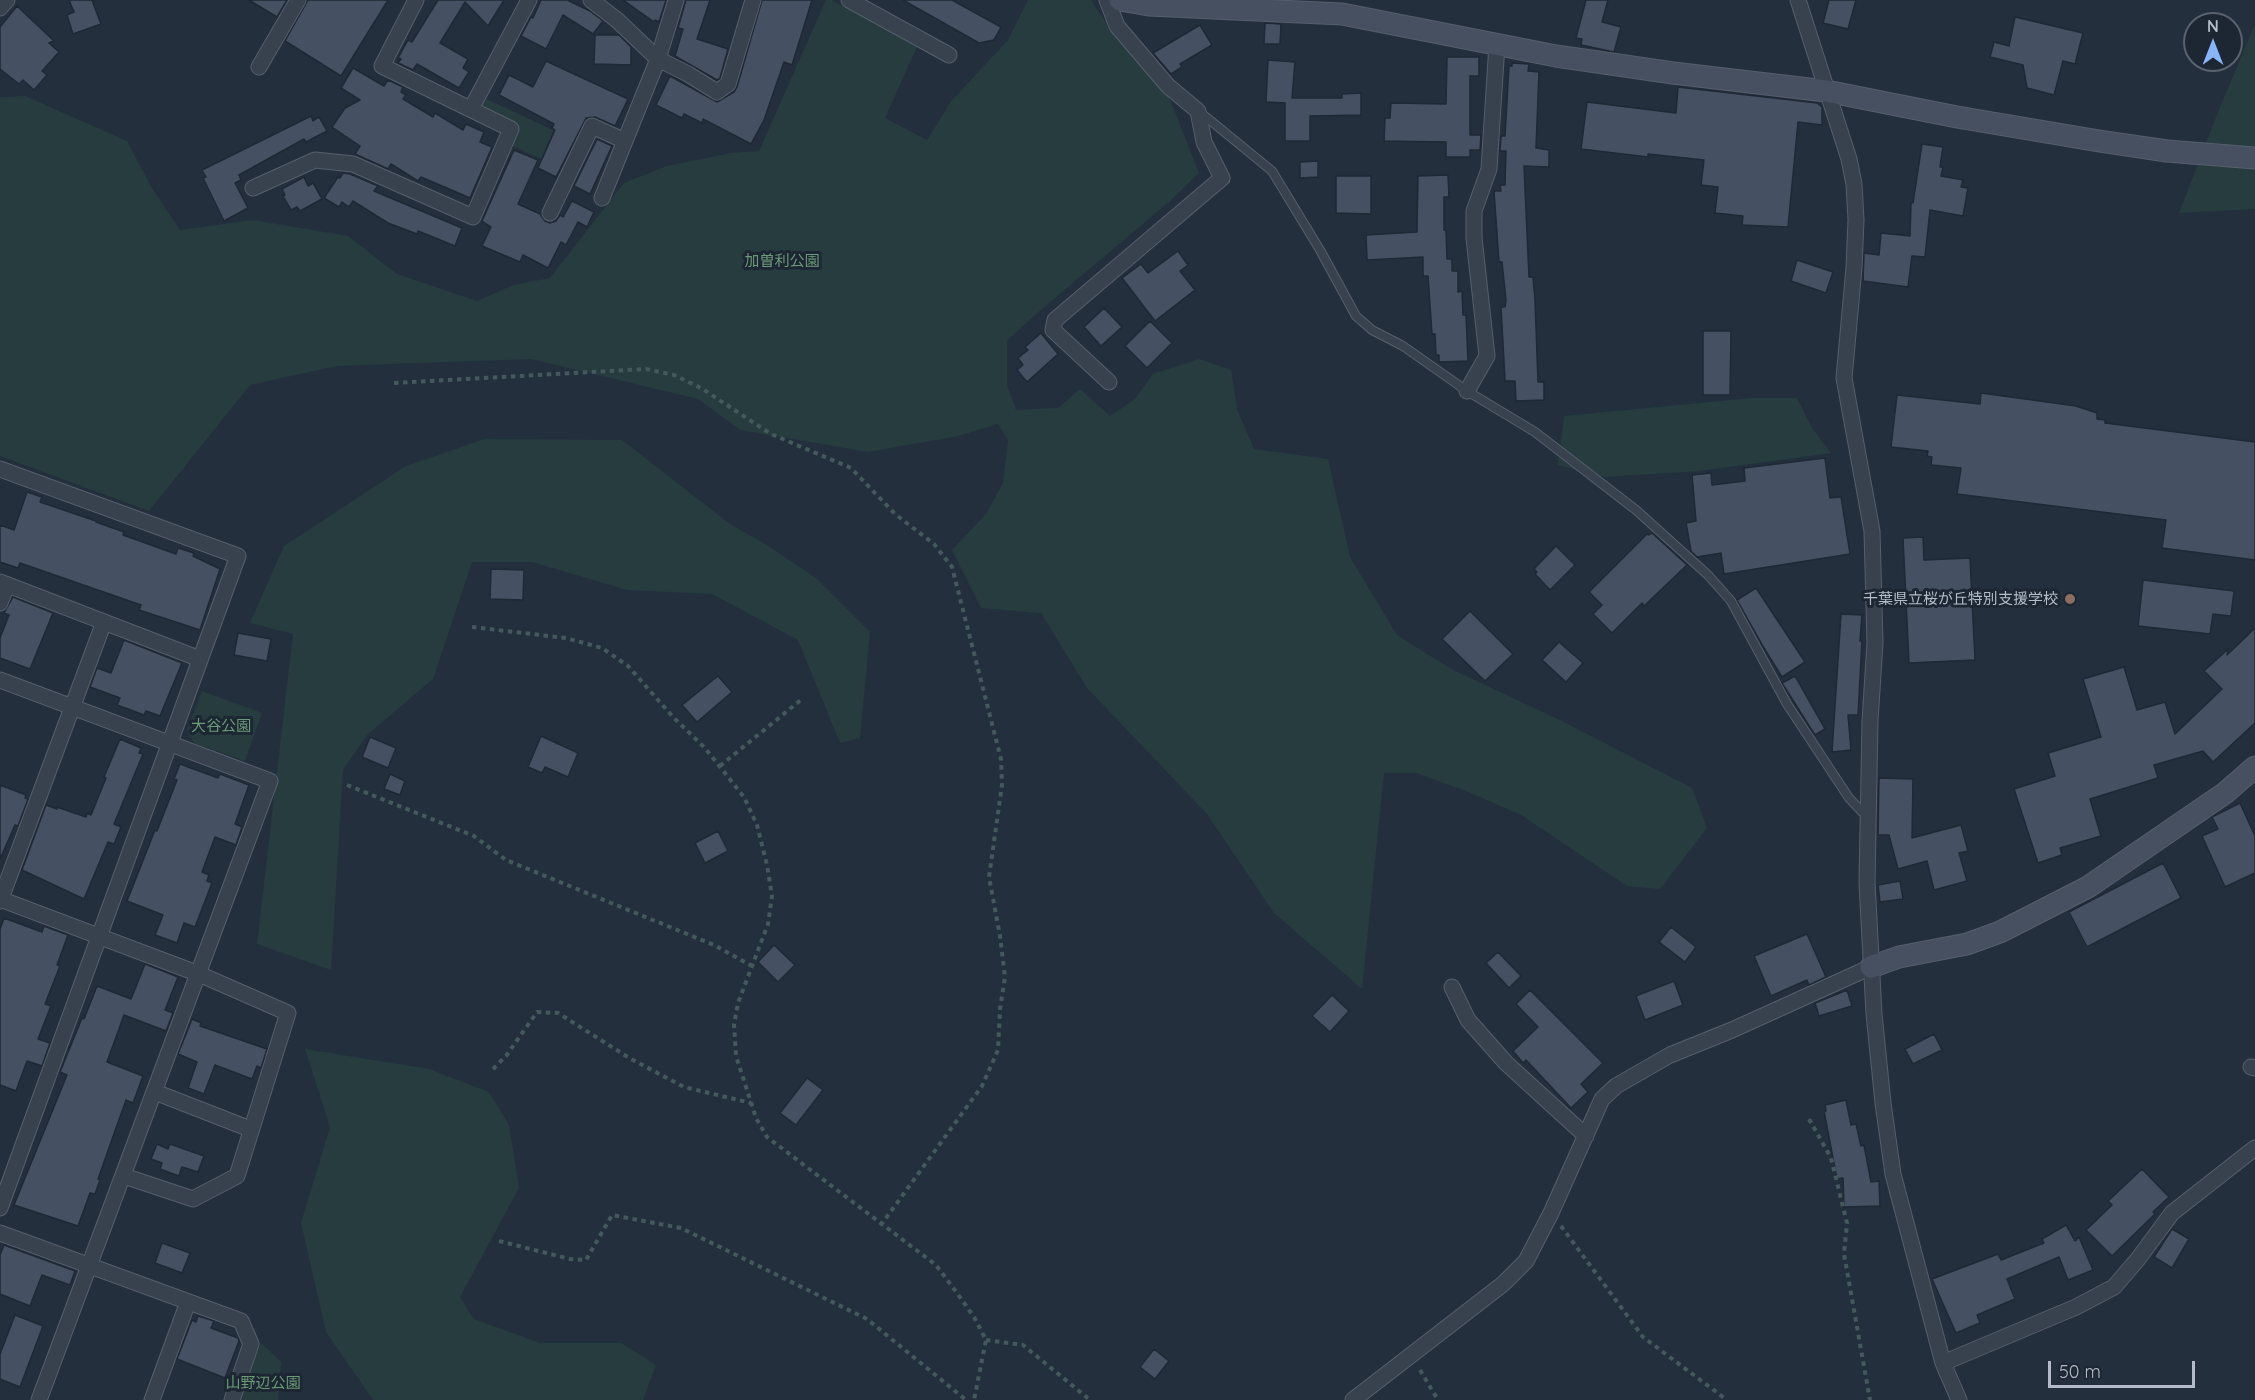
<!DOCTYPE html>
<html>
<head>
<meta charset="utf-8">
<style>
  body { margin:0 }
  #map { position:relative; width:2255px; height:1400px; overflow:hidden; background:#242f3e; font-family:Quicksand,sans-serif }
  canvas { display:block }
  .north { position:absolute; left:2183px; top:12px; width:60px; height:60px; box-sizing:border-box; background:#1d2633; border:2px solid #59626f; border-radius:50%; rotate:0deg; font-size:16px; font-weight:700; line-height:24px; text-align:center; color:#b4bcc9 }
  .north::after { content:''; display:block; margin:auto; width:21px; height:27px; background:#8ab4f8; clip-path:polygon(50% 0,100% 100%,50% 72%,0 100%) }
  .scale { position:absolute; left:2048px; top:1361px; width:147px; height:27px; box-sizing:border-box; border:3px solid #b4bcc9; border-top:0; padding-left:8px; font-size:18px; line-height:21px; white-space:nowrap; color:#b4bcc9; -webkit-text-stroke:4px #1d2633; paint-order:stroke }
</style>
</head>
<body>
<div id="map">
<canvas width="2255" height="1400"></canvas>
<div class="north">N</div>
<div class="scale">50 m</div>
</div>
<script>
const context = document.querySelector('canvas').getContext('2d');
context.lineJoin = 'round';
function fill(path, color) {
  context.fillStyle = color;
  context.fill(path, 'evenodd');
}
function shape(rows) {
  const path = new Path2D();
  for (const r of rows) {
    path.moveTo(r[0], r[1]);
    for (let i = 2; i < r.length; i += 2) path.lineTo(r[i], r[i + 1]);
  }
  return path;
}
function trace(path, color, width, dash) {
  context.strokeStyle = color;
  context.lineWidth = width;
  context.lineCap = dash ? 'butt' : 'round';
  context.setLineDash(dash || []);
  context.stroke(path);
}
function label(font, color, halo, rows, align = 'center') {
  context.font = font + ' Quicksand,"Noto Sans JP",sans-serif';
  context.lineWidth = 6;
  context.setLineDash([]);
  context.textBaseline = 'middle';
  context.strokeStyle = halo;
  context.fillStyle = color;
  for (const [text, x, y, turn = 0] of rows) {
    context.save();
    context.translate(x, y);
    context.rotate((+turn || 0) * Math.PI / 180);
    context.textAlign = isNaN(turn) ? turn : align;
    if (halo) context.strokeText(text, 0, 0);
    context.fillText(text, 0, 0);
    context.restore();
  }
}
fill(shape([
  [826,0,832,0,917,47,885,118,927,140,952,100,1008,40,1028,0,1091,0,1108,25,1169,97,1199,173,1170,201,1035,315,1007,341,1007,385,1016,410,1058,408,1080,389,1110,416,1135,399,1153,374,1199,359,1231,370,1237,409,1254,449,1328,459,1350,557,1397,635,1451,669,1562,721,1692,788,1707,828,1660,889,1627,886,1521,815,1466,791,1416,773,1384,773,1362,989,1274,913,1207,814,1087,688,1041,613,981,608,952,550,986,514,1003,483,1008,440,998,424,958,436,868,452,740,430,698,399,531,359,337,366,250,385,149,511,0,456,0,97,25,96,127,141,153,190,180,230,253,220,348,236,397,274,477,301,513,285,550,278,624,183,667,166,731,153,759,151],
  [2255,24,2255,209,2179,213,2218,112],
  [482,97,555,131,553,131,541,159,511,145,518,130,481,111,479,102],
  [1752,398,1797,398,1812,428,1831,453,1699,471,1605,477,1558,465,1564,416],
  [485,439,622,440,730,524,767,545,816,578,870,632,860,738,840,743,798,640,712,594,627,590,532,562,472,562,433,679,368,734,343,770,331,970,257,944,293,634,250,623,284,546,406,466],
  [202,691,262,713,245,761,194,743,187,730],
  [305,1049,429,1069,489,1092,509,1125,519,1188,460,1297,474,1319,540,1343,621,1343,656,1365,643,1400,373,1400,326,1332,301,1223,330,1127],
  [261,1343,281,1362,278,1400,238,1400]
]), '#263c3f');
const building = shape([
  [69,0,92,0,101,24,73,34,67,15,74,12,69,0],
  [249,0,287,0,277,17,249,0],
  [308,0,388,0,341,76,285,41,308,0],
  [438,0,504,0,488,26,465,2,440,43,468,59,463,68,469,72,459,88,417,64,413,70,398,63,401,59,398,58,408,40,412,42,438,0],
  [541,0,570,0,569,1,590,11,603,21,593,34,563,15,546,49,521,36,531,17,533,18,541,0],
  [623,0,666,0,659,22,655,20,654,22,623,0],
  [686,0,710,0,697,39,728,49,720,78,717,80,675,56,683,29,678,28,686,0],
  [762,0,812,0,792,65,784,62,764,120,751,144,703,119,702,123,684,114,682,118,656,105,670,76,717,102,734,92,737,87,762,0],
  [903,0,952,0,1001,27,994,40,979,43,903,0],
  [1586,0,1608,0,1602,22,1621,27,1614,52,1581,45,1582,39,1576,38,1586,0],
  [1829,0,1856,0,1848,29,1823,23,1829,0],
  [17,6,54,41,49,43,59,52,42,71,47,75,34,90,23,80,19,84,0,69,0,27,17,6],
  [2015,17,2083,33,2075,64,2063,61,2054,95,2027,88,2023,65,1990,57,1994,42,2009,46,2015,17],
  [1265,23,1281,24,1280,44,1264,44,1265,23],
  [1200,25,1212,45,1180,64,1182,67,1171,74,1153,53,1200,25],
  [595,35,619,35,631,47,631,65,594,64,595,35],
  [1447,57,1479,57,1479,76,1470,76,1470,135,1481,135,1480,150,1470,150,1470,157,1446,157,1446,142,1384,141,1385,118,1390,118,1391,103,1446,104,1447,57],
  [1268,60,1295,62,1292,98,1342,98,1342,94,1361,93,1361,115,1310,116,1310,141,1285,141,1285,103,1266,102,1268,60],
  [546,61,628,99,615,126,595,117,586,118,556,177,538,168,555,130,552,128,554,124,499,95,509,75,533,87,546,61],
  [1512,63,1529,64,1528,71,1539,72,1536,148,1549,150,1549,167,1524,166,1529,277,1533,277,1535,300,1538,382,1544,382,1544,400,1516,401,1515,381,1505,381,1501,307,1505,307,1506,300,1502,262,1499,262,1494,191,1501,191,1500,185,1505,185,1506,151,1500,151,1501,136,1505,136,1509,66,1512,66,1512,63],
  [353,68,384,86,388,80,403,87,401,92,406,95,403,99,433,117,435,113,463,130,466,124,484,132,480,142,492,147,470,198,421,177,418,181,391,164,388,169,355,154,360,146,332,127,345,108,360,100,341,88,353,68],
  [1678,87,1817,103,1822,107,1822,125,1798,122,1788,227,1742,225,1743,216,1715,213,1718,187,1701,185,1704,160,1648,154,1648,157,1581,149,1587,102,1676,113,1678,87],
  [311,116,313,121,319,117,327,131,306,142,304,139,239,175,241,180,235,183,248,208,224,221,203,178,206,177,202,170,311,116],
  [597,139,612,146,590,194,574,186,597,139],
  [1922,144,1943,147,1940,167,1943,167,1941,176,1963,180,1961,187,1968,188,1963,216,1930,210,1925,257,1912,256,1908,287,1863,281,1864,253,1879,255,1881,233,1910,236,1911,203,1913,203,1922,144],
  [514,150,538,160,518,204,540,214,545,221,550,223,556,221,560,215,563,217,572,201,594,212,587,227,578,222,566,245,561,242,548,268,523,255,520,262,482,246,491,227,482,221,514,150],
  [1318,161,1318,177,1300,178,1300,162,1318,161],
  [343,173,350,174,378,186,374,191,462,228,455,246,418,231,417,234,388,223,353,201,349,207,342,202,339,207,324,198,338,177,340,178,343,173],
  [1448,175,1449,197,1444,197,1444,230,1446,230,1447,259,1452,259,1452,271,1458,271,1458,292,1462,291,1463,315,1466,315,1468,361,1439,362,1439,355,1436,355,1435,334,1432,334,1428,276,1423,276,1423,257,1367,260,1366,235,1417,232,1418,176,1448,175],
  [1336,176,1371,176,1371,214,1336,213,1336,176],
  [304,177,308,186,313,183,322,199,300,211,297,207,291,210,283,196,285,195,282,189,304,177],
  [1178,251,1188,265,1180,271,1195,290,1155,321,1122,278,1141,264,1148,273,1178,251],
  [1797,260,1833,272,1826,293,1791,281,1797,260],
  [1104,308,1122,327,1101,346,1084,327,1104,308],
  [1150,321,1172,343,1147,368,1125,346,1150,321],
  [1703,331,1731,331,1730,395,1703,395,1703,331],
  [1041,333,1058,354,1027,382,1017,370,1023,365,1018,358,1028,350,1025,347,1041,333],
  [1981,393,2076,406,2097,413,2097,419,2105,420,2105,423,2255,442,2255,560,2162,548,2166,520,1957,494,1961,468,1931,465,1932,457,1927,456,1928,451,1891,447,1897,395,1980,404,1981,393],
  [1825,458,1830,498,1841,497,1850,554,1724,574,1721,553,1697,557,1691,551,1686,523,1696,521,1692,475,1711,473,1712,485,1745,481,1744,468,1825,458],
  [27,492,42,497,40,502,96,521,96,522,124,532,123,535,176,554,178,548,194,553,193,556,220,569,200,630,139,610,141,605,20,563,18,568,0,562,0,525,14,530,27,492],
  [1652,533,1687,565,1644,606,1642,603,1612,633,1593,614,1602,605,1589,592,1647,534,1649,535,1652,533],
  [1923,537,1924,560,1970,558,1975,660,1909,663,1903,538,1923,537],
  [1556,546,1575,565,1550,590,1535,574,1537,572,1534,569,1556,546],
  [491,569,524,570,523,600,490,599,491,569],
  [2143,580,2234,591,2231,616,2213,614,2210,634,2138,626,2143,580],
  [1756,588,1805,662,1782,677,1764,648,1737,600,1756,588],
  [13,597,53,613,30,669,0,658,0,638,9,615,4,613,13,597],
  [1470,611,1513,654,1485,681,1442,639,1470,611],
  [1841,614,1862,615,1860,641,1862,641,1858,715,1848,715,1851,750,1832,752,1841,614],
  [2255,628,2255,723,2213,762,2203,751,2154,765,2158,778,2090,799,2101,836,2060,848,2062,855,2038,863,2014,789,2055,776,2048,753,2101,737,2083,679,2124,667,2137,710,2165,702,2175,734,2222,689,2204,671,2228,649,2227,655,2255,628],
  [238,633,271,639,267,661,234,655,238,633],
  [124,640,182,663,160,716,146,711,144,715,117,705,120,698,90,687,97,668,111,673,124,640],
  [1559,642,1583,663,1566,682,1542,660,1559,642],
  [718,676,732,692,697,722,682,705,718,676],
  [1795,676,1825,729,1815,735,1782,683,1795,676],
  [541,736,578,753,568,777,545,767,542,773,528,767,541,736],
  [370,737,396,748,388,768,362,757,370,737],
  [120,739,141,748,139,753,143,754,114,824,121,827,114,844,108,842,84,899,22,870,46,805,57,809,57,807,86,817,87,813,91,815,106,778,104,777,120,739],
  [180,764,218,778,220,774,249,785,235,824,242,827,236,845,215,837,202,872,209,875,207,881,212,883,195,927,184,923,177,943,155,935,163,915,127,901,155,830,157,831,177,780,174,779,180,764],
  [390,774,405,781,400,795,384,789,390,774],
  [1879,778,1913,779,1912,838,1961,825,1968,851,1959,853,1967,881,1934,890,1927,861,1898,869,1889,835,1878,835,1879,778],
  [0,785,26,795,25,798,28,799,18,826,15,825,0,859,0,785],
  [2240,803,2255,836,2255,873,2225,887,2202,836,2218,829,2212,817,2240,803],
  [718,831,728,851,705,863,695,843,718,831],
  [2163,863,2181,898,2087,947,2069,912,2163,863],
  [1900,881,1903,899,1880,902,1878,885,1900,881],
  [4,918,42,932,44,926,68,935,57,965,60,966,45,1004,51,1006,38,1039,50,1043,42,1066,27,1061,16,1091,0,1085,0,929,4,918],
  [1671,927,1696,947,1685,962,1659,942,1671,927],
  [1807,934,1826,977,1809,985,1807,980,1771,996,1754,956,1807,934],
  [774,945,795,965,778,982,758,962,774,945],
  [1498,952,1521,976,1509,988,1486,963,1498,952],
  [145,964,178,977,165,1010,173,1013,166,1031,124,1015,107,1062,143,1076,133,1103,126,1100,98,1179,100,1180,95,1194,90,1193,78,1226,14,1205,67,1075,60,1072,82,1018,84,1019,97,986,131,999,145,964],
  [1674,981,1683,1005,1645,1020,1636,996,1674,981],
  [1530,990,1603,1063,1581,1084,1588,1092,1571,1108,1526,1060,1523,1063,1513,1051,1538,1027,1516,1004,1530,990],
  [1847,990,1852,1006,1819,1016,1815,1003,1847,990],
  [1332,995,1349,1011,1330,1032,1312,1016,1332,995],
  [192,1019,201,1023,200,1026,267,1049,261,1068,257,1066,252,1079,215,1065,204,1094,188,1088,197,1062,178,1054,192,1019],
  [1934,1034,1942,1050,1913,1064,1905,1049,1934,1034],
  [807,1078,823,1090,796,1125,780,1113,807,1078],
  [1846,1100,1851,1125,1856,1124,1861,1146,1864,1145,1871,1182,1879,1181,1880,1206,1844,1207,1843,1178,1837,1179,1824,1111,1826,1111,1825,1105,1846,1100],
  [157,1144,168,1149,170,1144,204,1156,198,1172,182,1167,179,1176,160,1169,162,1163,151,1159,157,1144],
  [2142,1169,2169,1197,2153,1212,2155,1214,2112,1256,2086,1230,2112,1205,2108,1201,2142,1169],
  [2066,1225,2075,1241,2079,1237,2093,1270,2068,1280,2059,1257,2007,1279,2015,1299,1977,1315,1980,1323,1956,1333,1932,1279,1998,1254,2001,1260,2044,1243,2042,1239,2066,1225],
  [2172,1229,2189,1239,2172,1268,2154,1257,2172,1229],
  [162,1243,190,1253,182,1273,155,1263,162,1243],
  [4,1245,75,1271,70,1285,42,1275,30,1306,0,1294,0,1255,4,1245],
  [15,1315,43,1326,20,1387,0,1379,0,1354,15,1315],
  [198,1316,214,1321,211,1328,238,1338,239,1341,225,1378,177,1359,192,1320,196,1322,198,1316],
  [1154,1349,1169,1361,1155,1379,1140,1367,1154,1349]
]);
fill(building, '#455162');
trace(building, '#1f2835', 1.5);
const lane = shape([
  [1200,112,1272,171,1320,250,1356,316,1372,330,1403,346,1467,391,1535,432,1636,510,1708,575,1731,601,1787,704,1849,798,1867,817]
]);
const street = shape([
  [591,0,617,20,658,59,688,74,717,92,728,84,753,0],
  [849,0,949,55],
  [1107,0,1117,26,1168,86,1198,111,1204,142,1222,178,1055,320,1053,330,1109,382],
  [1798,0,1849,159,1854,184,1856,220,1854,268,1844,378,1872,531,1875,643,1870,721,1867,883,1874,1014,1883,1103,1893,1174,1943,1363,1959,1400],
  [0,8,7,0],
  [259,67,298,0],
  [471,109,529,0],
  [253,188,315,160,353,164,473,217,511,129,382,66,416,0],
  [602,198,658,59,676,0],
  [550,213,592,126,625,141],
  [1467,391,1487,356,1474,238,1474,211,1489,169,1497,44],
  [0,469,238,556,0,1208],
  [0,582,200,659],
  [0,603,7,585],
  [0,680,270,781,39,1400],
  [0,899,199,974,288,1013,237,1176,193,1199,124,1176],
  [0,901,104,622],
  [1452,987,1468,1020,1506,1063,1586,1136],
  [2251,1067,2255,1068],
  [155,1092,250,1129],
  [0,1233,241,1321,251,1344,232,1400],
  [1943,1363,2076,1307,2114,1287,2138,1259,2172,1213,2255,1148],
  [152,1400,188,1302],
  [1353,1400,1503,1284,1526,1261,1551,1213,1602,1099,1616,1086,1670,1055,1732,1030,1871,967]
]);
const secondary = shape([
  [1120,0,1149,5,1342,14,1556,56,1673,73,1826,91,1957,117,2099,141,2167,151,2255,158],
  [1871,967,1899,957,1967,944,2000,932,2088,887,2225,793,2255,767]
]);
trace(lane, '#565f6c', 10);
trace(street, '#565f6c', 17);
trace(secondary, '#565f6c', 23);
trace(shape([
  [394,383,646,369,674,375,701,388,771,434,851,468,895,514,934,544,952,567,1001,759,1002,785,989,877,1000,936,1005,977,1000,1009,998,1050,982,1086,881,1225],
  [472,627,566,638,602,648,628,666,674,718,705,748,744,797,757,825,767,865,772,896,768,924,738,1003,734,1024,736,1056,756,1118,767,1137,936,1265,957,1293,974,1317,986,1340,974,1400],
  [720,766,802,699],
  [347,785,474,836,506,860,714,945,752,966],
  [493,1069,506,1056,537,1012,558,1013,631,1059,684,1087,751,1103],
  [1809,1119,1831,1158,1847,1223,1844,1254,1870,1400],
  [1561,1226,1643,1337,1727,1400],
  [499,1241,570,1259,586,1260,612,1215,681,1228,867,1319,966,1400],
  [986,1340,1023,1345,1090,1400],
  [1420,1370,1438,1400]
]), '#44595c', 4, [4.5, 4.5]);
trace(lane, '#38414e', 8);
trace(street, '#38414e', 15);
trace(secondary, '#465061', 21);
for (const [x, y, r, color] of [
  [2070,599,6,"#8d6e63"]
]) {
  const dot = new Path2D();
  dot.arc(x, y, r, 0, 2 * Math.PI);
  context.fillStyle = color;
  context.fill(dot);
  trace(dot, '#1d2633', 2);
}
label('15px', '#6b9a76', '#1d2633', [
  ["加曽利公園",782,261],
  ["大谷公園",221,726],
  ["山野辺公園",263,1383]
]);
label('15px', '#b4bcc9', '#1d2633', [
  ["千葉県立桜が丘特別支援学校",2058,599]
], 'right');
</script>
</body>
</html>
